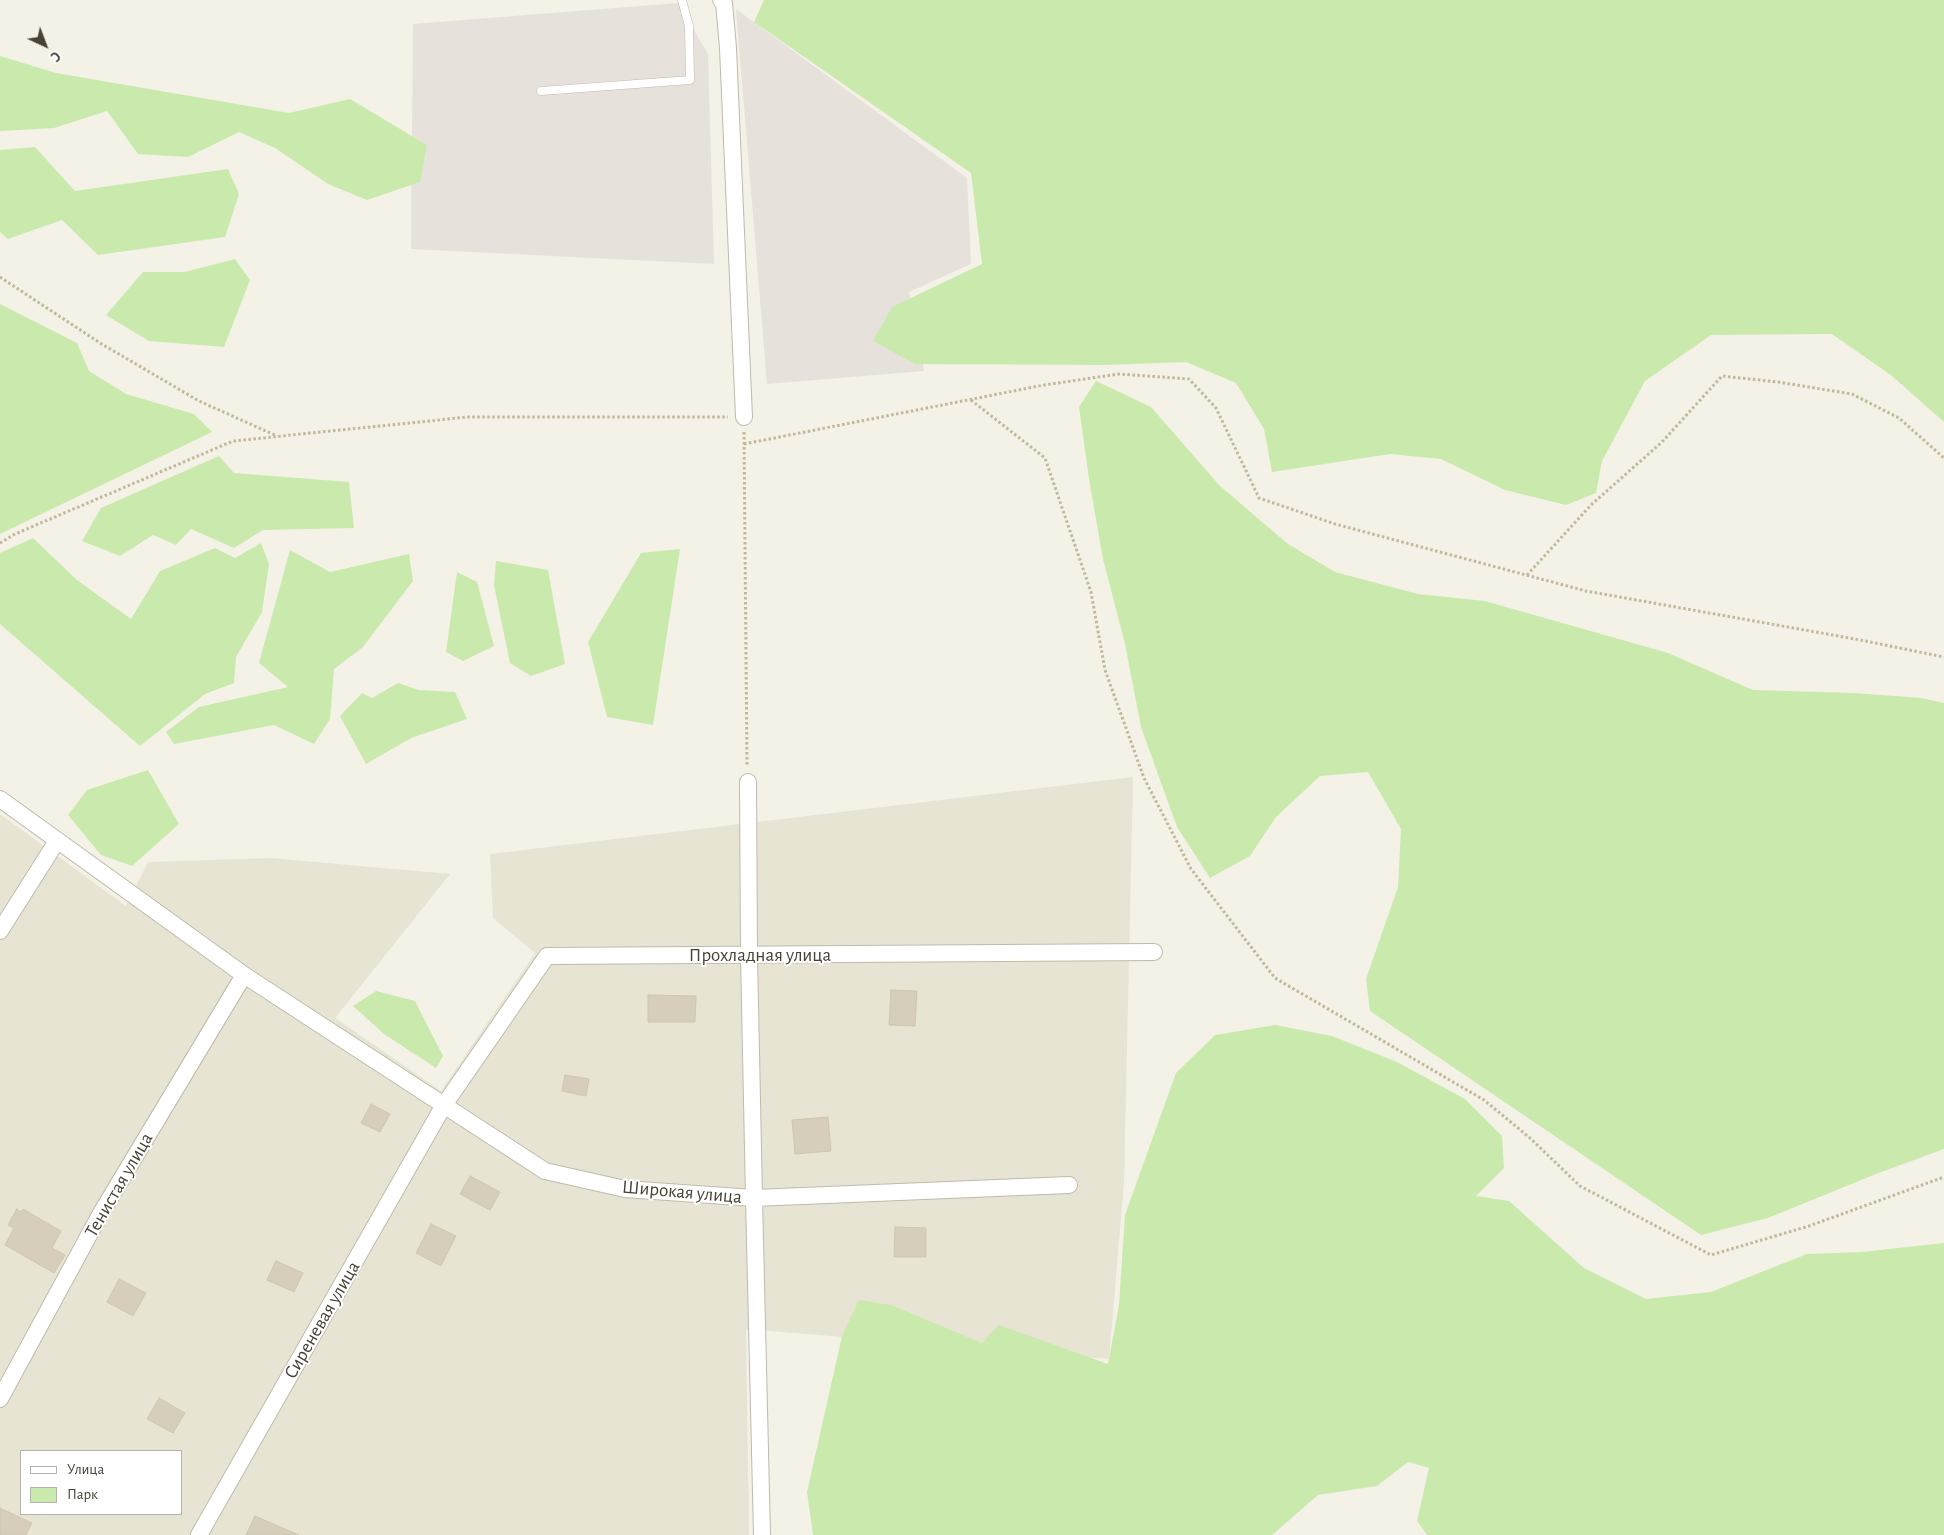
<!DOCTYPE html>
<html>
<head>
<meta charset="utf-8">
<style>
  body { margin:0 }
  #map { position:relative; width:1944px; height:1535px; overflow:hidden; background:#f4f1e7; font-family:"Alegreya Sans",sans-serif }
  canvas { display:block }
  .legend { position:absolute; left:20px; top:1450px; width:162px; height:65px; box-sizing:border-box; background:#fff; border:1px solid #b5b3ae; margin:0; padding:6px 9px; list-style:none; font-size:15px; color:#474235 }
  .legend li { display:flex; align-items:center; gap:10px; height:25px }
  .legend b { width:25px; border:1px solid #b5b3ae }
  .north { position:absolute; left:20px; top:20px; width:50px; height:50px; -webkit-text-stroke:4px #fff; paint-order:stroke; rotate:137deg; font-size:14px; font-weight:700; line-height:20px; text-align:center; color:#474235 }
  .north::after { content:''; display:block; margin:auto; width:18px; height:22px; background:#474235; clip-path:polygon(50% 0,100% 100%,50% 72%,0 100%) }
</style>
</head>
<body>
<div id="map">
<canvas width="1944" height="1535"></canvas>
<ul class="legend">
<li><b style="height:6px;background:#fff"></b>Улица</li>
<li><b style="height:14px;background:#caeaad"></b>Парк</li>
</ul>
<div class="north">С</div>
</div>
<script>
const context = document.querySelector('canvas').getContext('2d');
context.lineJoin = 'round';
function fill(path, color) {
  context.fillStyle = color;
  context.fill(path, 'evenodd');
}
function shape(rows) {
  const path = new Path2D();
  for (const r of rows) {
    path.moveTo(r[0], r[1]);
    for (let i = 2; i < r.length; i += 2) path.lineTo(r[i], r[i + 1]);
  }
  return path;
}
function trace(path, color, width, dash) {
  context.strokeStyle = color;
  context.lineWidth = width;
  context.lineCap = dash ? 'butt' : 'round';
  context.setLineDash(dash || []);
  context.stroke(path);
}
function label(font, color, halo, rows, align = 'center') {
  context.font = font + ' "Alegreya Sans",sans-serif';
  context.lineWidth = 4;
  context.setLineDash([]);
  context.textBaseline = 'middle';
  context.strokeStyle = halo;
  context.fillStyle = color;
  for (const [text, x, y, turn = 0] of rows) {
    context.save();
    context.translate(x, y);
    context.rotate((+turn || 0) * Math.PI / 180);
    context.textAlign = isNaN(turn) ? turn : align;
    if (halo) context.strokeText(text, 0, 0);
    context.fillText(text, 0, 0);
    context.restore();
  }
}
fill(shape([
  [1133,777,1124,1183,1109,1359,746,1329,749,1535,0,1535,0,814,126,906,148,862,271,858,450,874,335,1018,441,1091,535,953,493,918,490,854],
  [21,1451,181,1451,181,1514,21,1514]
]), '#e8e4d4');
fill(shape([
  [678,3,708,54,714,264,411,249,413,24],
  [736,9,967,178,971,264,909,292,924,371,767,384]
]), '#e6e2db');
fill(shape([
  [764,0,1944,0,1944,422,1892,376,1832,334,1711,335,1645,381,1602,461,1596,493,1566,505,1505,490,1441,459,1390,454,1272,472,1264,429,1236,383,1186,362,1106,365,915,364,873,341,892,307,982,264,971,173,754,22],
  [0,56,56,73,289,113,350,99,427,145,420,182,367,200,328,184,275,148,239,132,188,157,138,154,107,111,54,128,0,131],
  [35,147,75,191,228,169,239,194,225,237,98,255,62,220,8,239,0,232,0,150],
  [235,259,250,280,224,347,149,341,106,315,143,272,185,272],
  [0,304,77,343,89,371,126,394,194,414,212,432,0,534],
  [1096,381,1151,407,1220,486,1288,544,1335,572,1418,594,1485,601,1668,653,1753,690,1854,693,1921,698,1944,703,1944,1149,1876,1174,1768,1218,1701,1235,1370,1011,1366,979,1398,887,1401,829,1368,772,1320,776,1276,817,1250,856,1210,878,1177,827,1141,727,1125,644,1103,559,1089,479,1079,407],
  [219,456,234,473,349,482,354,528,263,530,234,548,191,529,176,545,153,535,120,556,82,541,101,508],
  [33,538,77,580,131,619,160,571,215,548,235,558,261,543,269,564,262,612,236,657,234,683,205,694,140,746,0,624,0,553],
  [680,549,653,725,607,717,588,642,641,553],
  [290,550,330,572,409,554,413,581,363,647,334,669,330,719,314,744,274,725,174,744,166,732,199,707,288,687,259,663],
  [496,561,548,570,565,664,531,676,510,663,494,585],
  [457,572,477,582,494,646,463,661,446,652],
  [398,683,419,690,455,692,467,719,411,738,366,764,340,716,362,693,372,698],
  [148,770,179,824,132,866,101,855,68,815,87,790],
  [376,991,415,1001,443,1056,436,1068,384,1034,353,1006],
  [1275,1025,1332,1036,1397,1062,1465,1099,1502,1136,1504,1168,1476,1196,1509,1201,1584,1268,1646,1299,1711,1292,1807,1254,1862,1252,1944,1243,1944,1535,1427,1535,1417,1521,1429,1468,1408,1462,1377,1486,1318,1495,1272,1535,813,1535,807,1492,842,1336,859,1300,891,1305,982,1343,999,1325,1108,1364,1119,1305,1125,1215,1176,1073,1215,1035]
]), '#caeaad');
const building = shape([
  [891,990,917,991,915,1026,889,1025,891,990],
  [648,995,696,996,695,1022,648,1022,648,995],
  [565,1075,589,1079,586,1096,562,1091,565,1075],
  [371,1104,390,1114,380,1132,361,1123,371,1104],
  [828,1117,831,1151,795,1154,792,1120,828,1117],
  [470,1176,500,1192,490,1210,460,1194,470,1176],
  [17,1209,21,1212,23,1209,61,1231,52,1248,65,1255,54,1273,5,1245,14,1228,8,1225,17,1209],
  [431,1224,456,1236,441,1266,416,1253,431,1224],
  [895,1227,926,1228,926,1257,894,1257,895,1227],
  [276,1261,303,1273,294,1292,267,1280,276,1261],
  [119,1279,146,1293,133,1316,107,1302,119,1279],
  [159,1398,185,1413,173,1433,147,1419,159,1398],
  [0,1508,32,1523,26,1535,0,1535,0,1508],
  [255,1516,299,1535,246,1535,255,1516]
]);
fill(building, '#d6cebb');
trace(building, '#d1c6ae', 1);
const lane = shape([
  [541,91,690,80,689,26,682,0]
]);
const street = shape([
  [721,0,724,3,728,48,744,417],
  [748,782,749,955,754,1198,1069,1185],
  [0,799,244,975,545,1171,625,1189,754,1198,762,1535],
  [0,931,57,841],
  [0,1399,101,1213,244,975],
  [199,1535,444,1105,547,956,1154,952]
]);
trace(lane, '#c0baa9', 9);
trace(street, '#c0baa9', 18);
trace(shape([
  [0,277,100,343,199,401,277,436],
  [971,400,1045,458,1091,592,1105,670,1144,778,1191,869,1275,978,1484,1100,1530,1138,1580,1186,1711,1255,1809,1226,1944,1177],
  [744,432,747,766],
  [744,444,1044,385,1119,374,1189,379,1216,408,1259,498,1335,524,1586,591,1855,639,1944,657],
  [0,543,15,534,233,441,468,417,728,417],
  [1527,575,1591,505,1662,442,1722,376,1778,382,1852,394,1899,418,1944,458]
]), '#c3b799', 3, [2.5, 2.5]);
trace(lane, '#fff', 8);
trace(street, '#fff', 16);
label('19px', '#474235', '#fff', [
  ["Прохладная улица",760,955],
  ["Тенистая улица",119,1185,-60],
  ["Широкая улица",682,1192,5],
  ["Сиреневая улица",322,1320,-60]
]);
</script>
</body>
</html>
